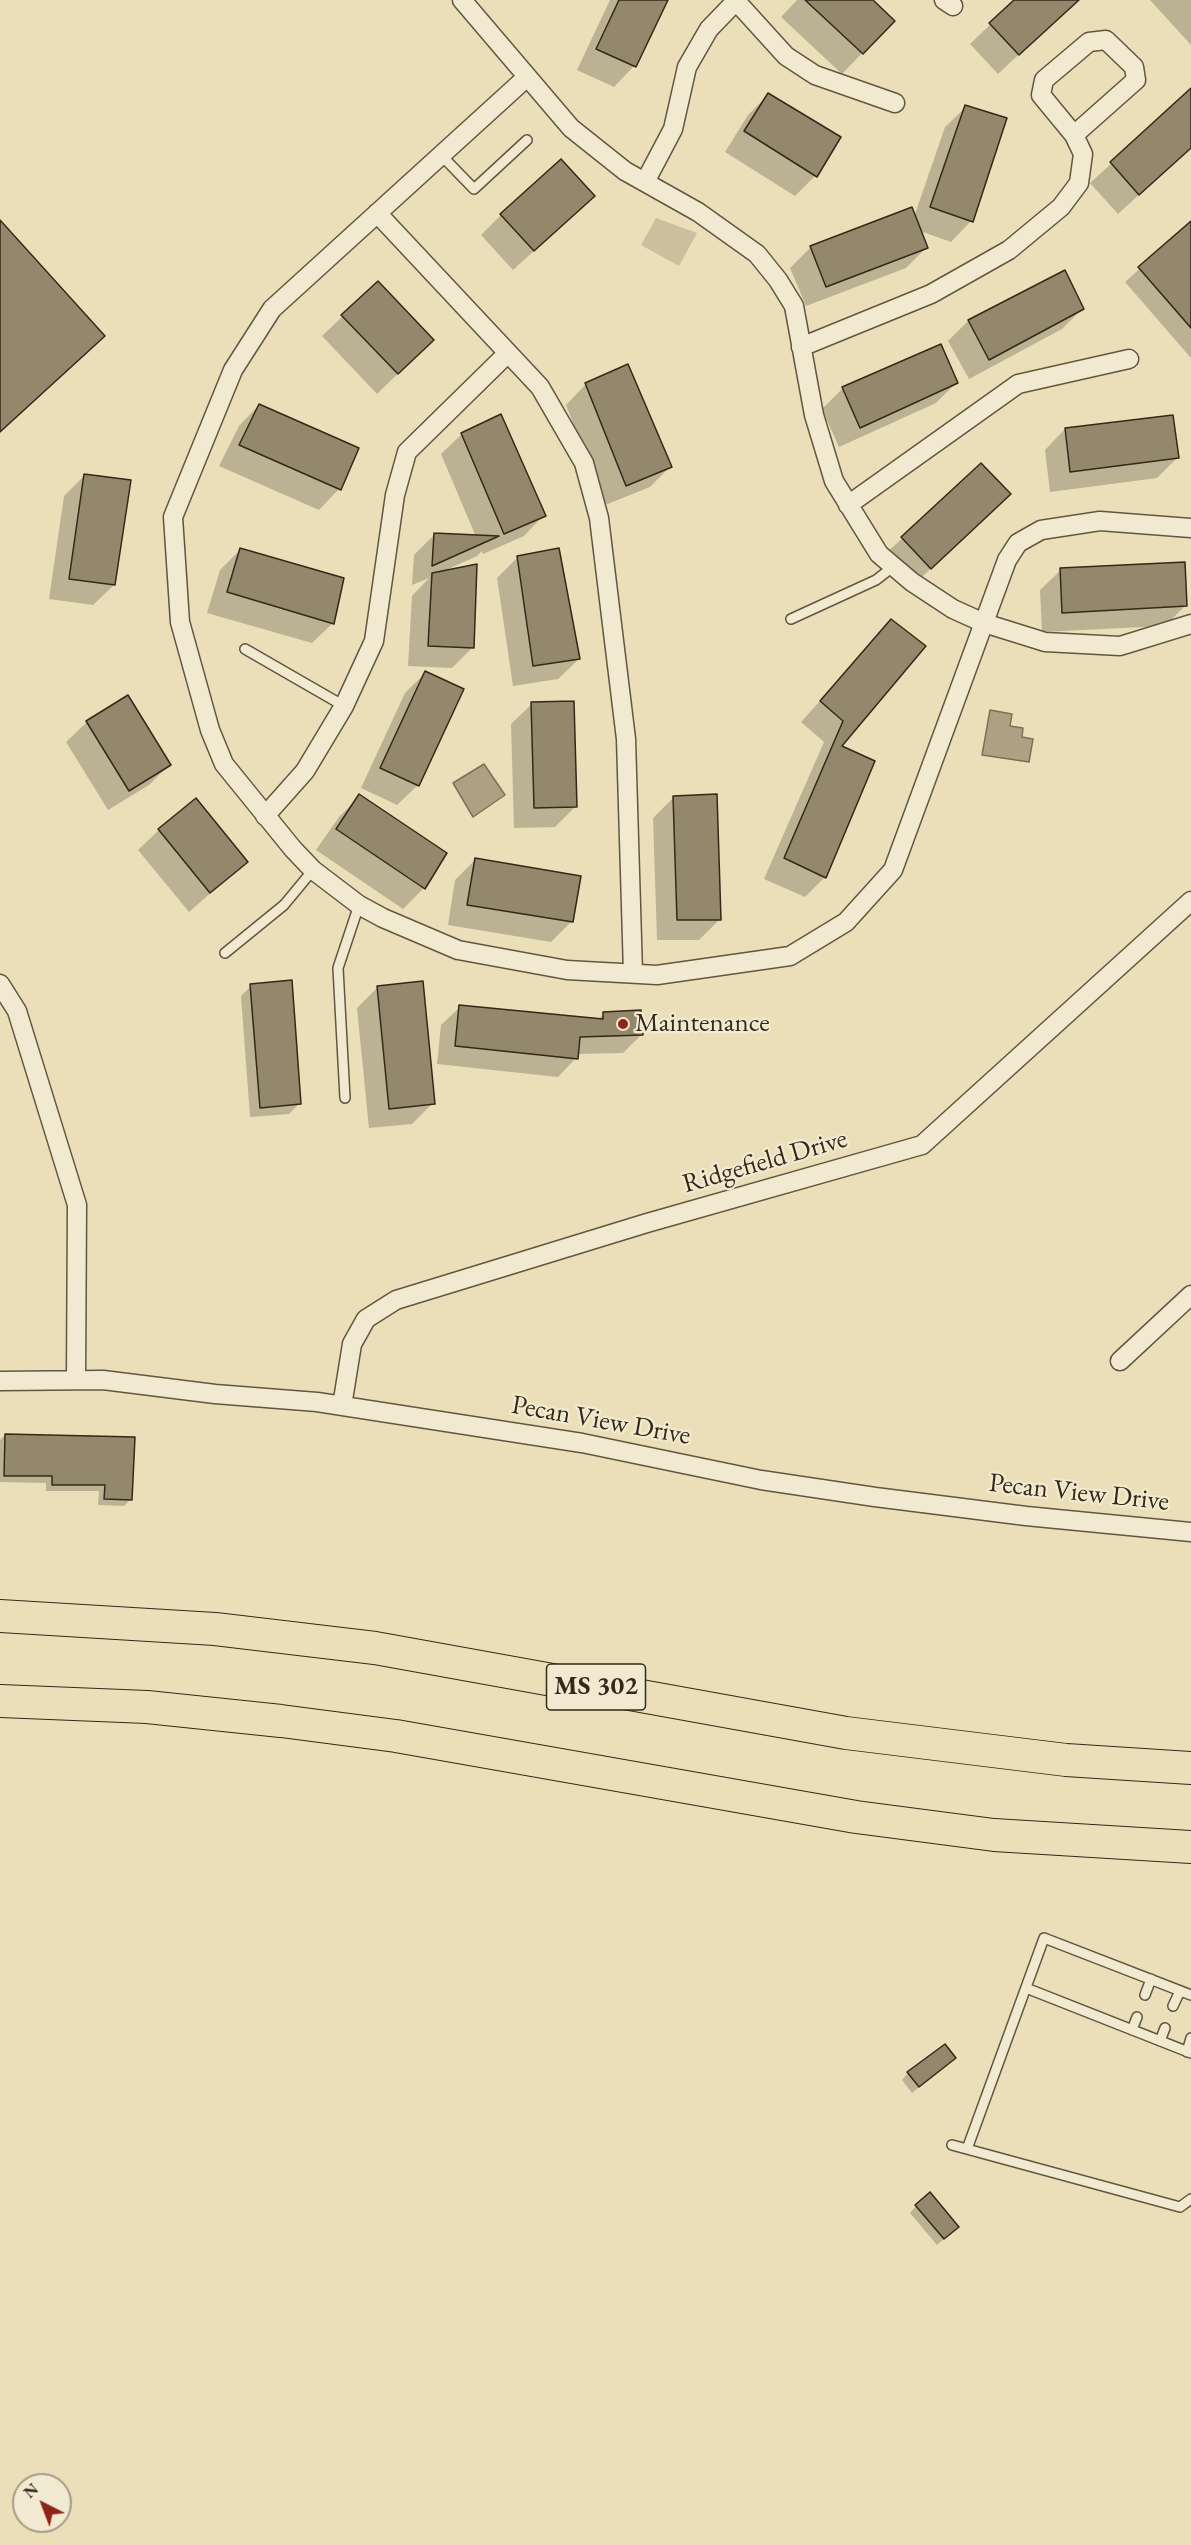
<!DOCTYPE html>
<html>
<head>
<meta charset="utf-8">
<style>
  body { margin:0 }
  #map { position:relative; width:1191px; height:2545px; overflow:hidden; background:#eadfb8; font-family:"EB Garamond",serif }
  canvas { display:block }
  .north { position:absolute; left:12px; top:2473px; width:60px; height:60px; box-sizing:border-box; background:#f1ead1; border:2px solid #a59c87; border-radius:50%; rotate:318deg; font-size:16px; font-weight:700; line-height:24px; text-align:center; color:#342819 }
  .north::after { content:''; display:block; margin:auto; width:21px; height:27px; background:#8f2418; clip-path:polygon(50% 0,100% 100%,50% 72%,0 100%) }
</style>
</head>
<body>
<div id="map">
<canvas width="1191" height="2545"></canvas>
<div class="north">N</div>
</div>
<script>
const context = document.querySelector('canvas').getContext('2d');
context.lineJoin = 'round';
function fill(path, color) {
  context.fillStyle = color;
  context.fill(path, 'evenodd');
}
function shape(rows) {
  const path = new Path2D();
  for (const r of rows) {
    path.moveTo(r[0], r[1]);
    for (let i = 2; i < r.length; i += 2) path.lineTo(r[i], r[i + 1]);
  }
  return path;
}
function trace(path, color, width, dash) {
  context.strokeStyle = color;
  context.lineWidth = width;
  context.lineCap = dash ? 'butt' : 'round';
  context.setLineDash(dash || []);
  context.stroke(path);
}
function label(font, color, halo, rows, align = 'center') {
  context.font = font + ' "EB Garamond",serif';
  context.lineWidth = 4.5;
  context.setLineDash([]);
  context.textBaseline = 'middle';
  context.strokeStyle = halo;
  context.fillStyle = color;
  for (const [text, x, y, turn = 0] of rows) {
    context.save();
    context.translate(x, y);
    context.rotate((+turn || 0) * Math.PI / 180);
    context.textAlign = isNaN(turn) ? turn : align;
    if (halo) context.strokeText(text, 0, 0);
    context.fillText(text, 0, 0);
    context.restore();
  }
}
fill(shape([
  [656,218,697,233,679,266,641,245]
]), '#cbc09d');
const water = shape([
  [990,710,1012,714,1010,726,1023,728,1022,737,1033,739,1029,762,982,755,990,710],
  [484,764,505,795,473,817,453,783,484,764]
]);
fill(water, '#aca182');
trace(water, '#7c7158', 1.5);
fill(shape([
  [610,0,667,0,634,66,614,87,577,70],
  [797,0,871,0,893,21,842,74,781,17],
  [1016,0,1077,0,998,74,970,44],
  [1150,0,1191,0,1191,45],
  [1190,92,1191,147,1118,214,1090,183],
  [768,95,815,176,795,196,725,152,748,115],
  [966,107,971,221,951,242,920,231,927,247,906,268,806,306,790,268,811,247,914,217,945,127],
  [501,215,572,216,513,270,481,235],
  [1185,228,1191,234,1191,358,1125,282],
  [1064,272,1083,308,1062,329,969,379,948,341,968,321],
  [343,316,412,360,377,394,322,336],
  [956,383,936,403,839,447,822,409,843,388],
  [586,384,670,467,650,487,605,505,566,405],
  [259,405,357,448,339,489,319,510,219,466,239,426],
  [1065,429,1177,458,1157,478,1050,492,1045,450],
  [462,434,544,515,524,536,483,554,482,551,477,556,444,571,473,647,452,668,408,666,412,596,429,578,412,585,414,555,434,535,476,537,441,454],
  [981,465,989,514,910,588,881,558],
  [85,475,114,585,93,605,49,599,64,496],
  [240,550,333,623,312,643,207,613,220,570],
  [517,558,579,659,558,679,513,686,497,578],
  [1061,570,1186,605,1165,626,1042,632,1040,590],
  [892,621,839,747,825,877,805,897,764,879,824,742,801,722],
  [425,673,418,785,397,805,361,788,405,693],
  [532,704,575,807,555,827,514,828,511,724],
  [87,722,169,765,149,785,108,810,66,742],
  [360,796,445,854,424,888,403,909,316,850,339,817],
  [674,797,720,919,699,940,657,940,653,818],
  [159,830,246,862,189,912,138,850],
  [475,860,572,921,551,942,448,925,455,880],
  [251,986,299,1104,289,1114,250,1117,241,996],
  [378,987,433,1103,412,1124,369,1128,357,1008],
  [460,1007,597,1020,604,1014,641,1035,623,1053,577,1054,576,1058,558,1077,437,1064,441,1025],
  [5,1435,134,1439,131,1499,124,1506,98,1505,99,1491,46,1491,46,1483,0,1482,0,1440],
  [954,2058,912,2093,902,2080,908,2073],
  [916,2206,951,2233,937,2245,910,2213]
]), '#0003');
const building = shape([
  [619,0,668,0,636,67,596,49,619,0],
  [805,0,873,0,895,21,863,54,805,0],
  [1014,0,1079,0,1019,55,989,23,1014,0],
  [1191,88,1191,148,1139,195,1110,162,1191,88],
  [768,93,841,137,817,177,744,131,768,93],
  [965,105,1007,118,973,222,930,207,965,105],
  [561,159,595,196,534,251,500,214,561,159],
  [912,207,928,248,826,287,810,246,912,207],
  [0,220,105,336,0,432,0,220],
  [1191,221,1191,328,1138,267,1191,221],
  [1065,270,1084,309,989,360,968,320,1065,270],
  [378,281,434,340,398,374,341,315,378,281],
  [941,344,958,383,860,428,842,387,941,344],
  [628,364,672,467,626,486,585,383,628,364],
  [259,404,359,448,341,490,239,445,259,404],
  [501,414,546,516,504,534,461,433,501,414],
  [1173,415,1179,458,1070,472,1065,428,1173,415],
  [981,463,1011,494,931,569,901,537,981,463],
  [84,474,131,480,115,585,69,579,84,474],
  [434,533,499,536,432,566,434,533],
  [240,548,344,578,334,624,227,592,240,548],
  [559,548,580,659,533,666,517,556,559,548],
  [1185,562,1187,606,1062,613,1060,568,1185,562],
  [477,564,474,648,428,646,432,573,477,564],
  [891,619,926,646,842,746,875,761,826,878,784,858,843,721,820,701,891,619],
  [425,671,464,689,419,786,380,768,425,671],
  [128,695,171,765,129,791,86,721,128,695],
  [574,701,577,807,534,808,531,702,574,701],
  [359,794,447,853,425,889,336,829,359,794],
  [717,794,721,920,677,920,673,796,717,794],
  [196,798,248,862,210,893,158,829,196,798],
  [475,858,581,876,573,922,467,905,475,858],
  [292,980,301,1104,260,1108,250,984,292,980],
  [423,981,435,1104,389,1109,377,986,423,981],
  [459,1005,603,1019,603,1012,641,1010,643,1035,580,1037,578,1059,455,1046,459,1005],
  [5,1434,135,1437,132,1500,104,1499,105,1485,52,1485,52,1476,4,1476,5,1434],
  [945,2044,956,2058,919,2087,907,2072,945,2044],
  [930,2192,959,2227,944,2239,915,2205,930,2192]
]);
fill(building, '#93876c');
trace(building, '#342819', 1.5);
const lane = shape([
  [441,155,474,189,527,140],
  [791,619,876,580,894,566],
  [245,649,344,706],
  [225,953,284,905,313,870],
  [345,1098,338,968,359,905],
  [1026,1988,1191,2053],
  [1145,1995,1151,1979],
  [1173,2006,1180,1991],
  [1132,2030,1137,2017],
  [1160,2041,1165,2028],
  [1187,2052,1191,2038],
  [952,2145,1180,2207,1191,2199],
  [967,2149,1044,1938,1191,1995]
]);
const street = shape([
  [462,0,571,128,625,171,698,212,757,254,778,280,794,306,814,415,834,481,879,554,912,582,953,609,984,623,1045,642,1120,646,1191,624],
  [944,0,953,6],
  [736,1,786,56,815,75,895,103],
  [527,77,272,309,233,370,173,517,180,622,210,730,224,764,293,849,313,870,359,905,383,918,458,950,567,970,657,975,790,956,846,922,893,870,1007,560,1018,543,1041,530,1100,521,1191,528],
  [645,182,673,129,687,67,709,29,737,0],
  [377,213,540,387,584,463,599,518,626,739,633,973],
  [801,347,931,294,1009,250,1061,207,1079,183,1083,154,1074,135,1041,95,1044,80,1089,42,1106,40,1134,67,1136,80,1074,135],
  [848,505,1018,384,1129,359],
  [265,816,305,771,344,706,374,641,395,495,407,452,508,353],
  [0,984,17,1011,77,1205,76,1380],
  [1120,1361,1191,1295],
  [0,1381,103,1380,215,1394,317,1402,582,1443,761,1480,875,1497,1026,1516,1191,1532],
  [342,1406,352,1344,366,1319,396,1300,647,1223,922,1145,1191,901]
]);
const highway = shape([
  [0,1616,215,1629,375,1648,846,1733,1066,1760,1191,1768],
  [0,1701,147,1707,281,1721,396,1736,856,1817,994,1835,1191,1847]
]);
trace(lane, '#625641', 12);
trace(street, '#625641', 21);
trace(highway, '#342819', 34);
trace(lane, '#f1ead1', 9);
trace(street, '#f1ead1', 18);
trace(highway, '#eadfb8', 32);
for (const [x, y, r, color] of [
  [623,1024,6,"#8f2418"]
]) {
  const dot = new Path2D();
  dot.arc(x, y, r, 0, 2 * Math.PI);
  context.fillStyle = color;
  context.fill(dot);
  trace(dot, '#f1ead1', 2);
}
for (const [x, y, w] of [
  [596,1687,99]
]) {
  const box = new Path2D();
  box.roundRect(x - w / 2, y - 23, w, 46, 4.5);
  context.fillStyle = '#f1ead1';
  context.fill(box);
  trace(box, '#342819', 1.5);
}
label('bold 26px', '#342819', null, [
  ["MS 302",596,1687]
]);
label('27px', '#342819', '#f1ead1', [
  ["Maintenance",635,1024]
], 'left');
label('27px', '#342819', '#f1ead1', [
  ["Ridgefield Drive",765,1162,-16],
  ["Pecan View Drive",601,1421,10],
  ["Pecan View Drive",1079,1493,6]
]);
</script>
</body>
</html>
